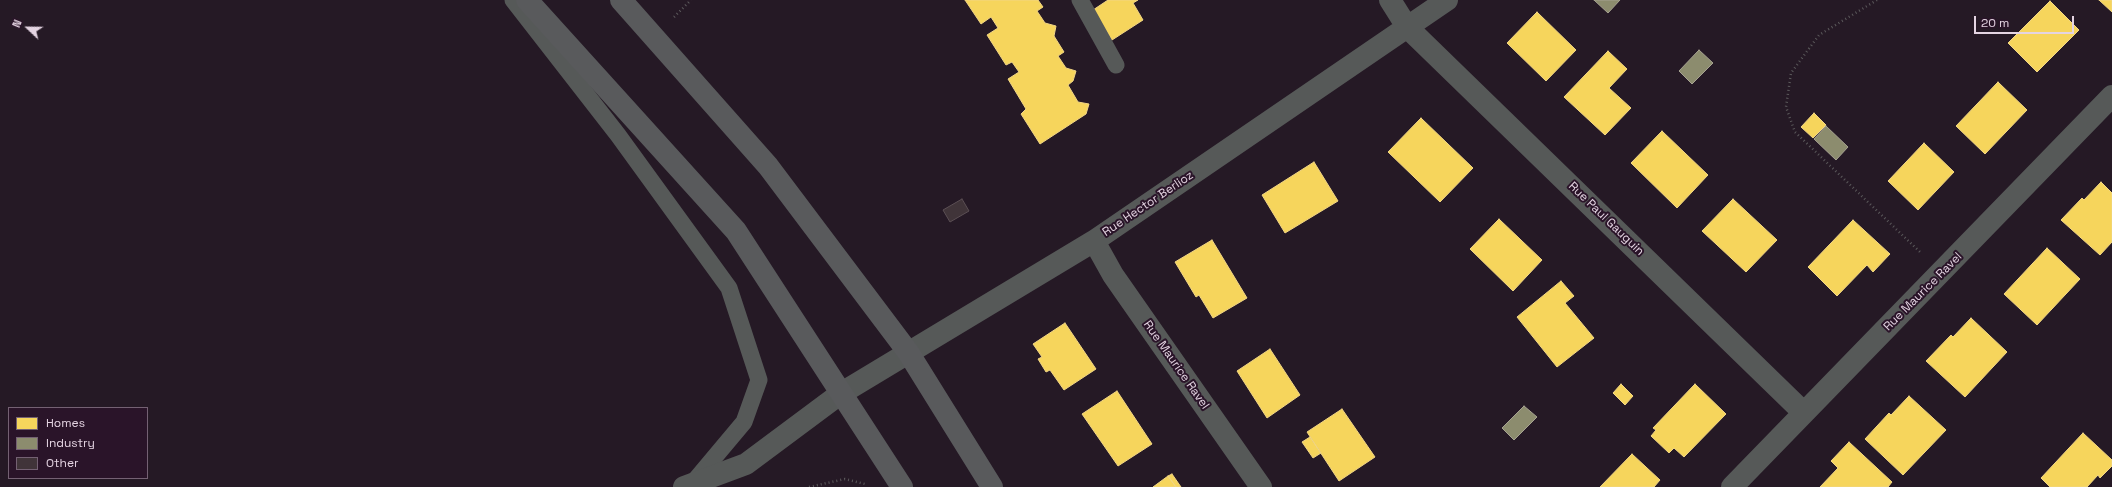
<!DOCTYPE html>
<html>
<head>
<meta charset="utf-8">
<style>
  body { margin:0 }
  #map { position:relative; width:2112px; height:487px; overflow:hidden; background:#251925; font-family:"Space Grotesk",sans-serif }
  canvas { display:block }
  .legend { position:absolute; left:8px; top:407px; width:140px; height:72px; box-sizing:border-box; background:#2a1429; border:1px solid #746173; margin:0; padding:5px 7px; list-style:none; font-size:12px; color:#e4d4e2 }
  .legend li { display:flex; align-items:center; gap:8px; height:20px }
  .legend b { width:20px; border:1px solid #746173 }
  .north { position:absolute; left:8px; top:8px; width:40px; height:40px; -webkit-text-stroke:3px #2a1429; paint-order:stroke; rotate:292deg; font-size:11px; font-weight:700; line-height:16px; text-align:center; color:#e4d4e2 }
  .north::after { content:''; display:block; margin:auto; width:14px; height:18px; background:#e4d4e2; clip-path:polygon(50% 0,100% 100%,50% 72%,0 100%) }
  .scale { position:absolute; left:1974px; top:16px; width:100px; height:18px; box-sizing:border-box; border:2px solid #e4d4e2; border-top:0; padding-left:5px; font-size:12px; line-height:14px; white-space:nowrap; color:#e4d4e2; -webkit-text-stroke:3px #2a1429; paint-order:stroke }
</style>
</head>
<body>
<div id="map">
<canvas width="2112" height="487"></canvas>
<ul class="legend">
<li><b style="height:11px;background:#f6d55c"></b>Homes</li>
<li><b style="height:11px;background:#8c8c6e"></b>Industry</li>
<li><b style="height:11px;background:#403439"></b>Other</li>
</ul>
<div class="north">N</div>
<div class="scale">20 m</div>
</div>
<script>
const context = document.querySelector('canvas').getContext('2d');
context.lineJoin = 'round';
function fill(path, color) {
  context.fillStyle = color;
  context.fill(path, 'evenodd');
}
function shape(rows) {
  const path = new Path2D();
  for (const r of rows) {
    path.moveTo(r[0], r[1]);
    for (let i = 2; i < r.length; i += 2) path.lineTo(r[i], r[i + 1]);
  }
  return path;
}
function trace(path, color, width, dash) {
  context.strokeStyle = color;
  context.lineWidth = width;
  context.lineCap = dash ? 'butt' : 'round';
  context.setLineDash(dash || []);
  context.stroke(path);
}
function label(font, color, halo, rows, align = 'center') {
  context.font = font + ' "Space Grotesk",sans-serif';
  context.lineWidth = 4;
  context.setLineDash([]);
  context.textBaseline = 'middle';
  context.strokeStyle = halo;
  context.fillStyle = color;
  for (const [text, x, y, turn = 0] of rows) {
    context.save();
    context.translate(x, y);
    context.rotate((+turn || 0) * Math.PI / 180);
    context.textAlign = isNaN(turn) ? turn : align;
    if (halo) context.strokeText(text, 0, 0);
    context.fillText(text, 0, 0);
    context.restore();
  }
}
const homes = shape([
  [965,0,1038,0,1043,7,1037,11,1045,23,1056,26,1054,36,1064,52,1058,56,1066,68,1076,71,1073,81,1068,85,1078,102,1089,104,1086,114,1040,144,1021,114,1026,109,1008,79,1019,72,1012,62,1006,65,987,35,998,28,991,17,981,24,965,0],
  [1108,0,1138,0,1133,3,1143,20,1112,40,1093,10,1108,0],
  [2099,0,2112,0,2112,12,2099,0],
  [2050,1,2079,30,2037,72,2008,43,2050,1],
  [1537,12,1576,50,1546,81,1507,43,1537,12],
  [1608,51,1627,69,1609,88,1631,108,1605,135,1564,97,1608,51],
  [1998,82,2027,110,1985,154,1956,126,1998,82],
  [1814,113,1826,125,1813,138,1801,127,1814,113],
  [1421,118,1473,168,1440,202,1388,152,1421,118],
  [1662,131,1708,175,1677,208,1631,163,1662,131],
  [1924,143,1954,172,1918,210,1888,181,1924,143],
  [1314,162,1338,201,1285,233,1262,195,1314,162],
  [2101,182,2112,193,2112,242,2100,255,2061,220,2082,198,2084,200,2101,182],
  [1733,199,1777,240,1746,272,1702,231,1733,199],
  [1499,219,1542,260,1513,291,1470,249,1499,219],
  [1853,220,1890,254,1873,272,1867,265,1837,296,1808,267,1853,220],
  [1212,240,1247,298,1213,318,1199,295,1196,297,1175,262,1212,240],
  [2047,248,2080,279,2037,325,2004,294,2047,248],
  [1561,281,1574,296,1565,303,1594,338,1557,367,1517,317,1561,281],
  [1971,318,2007,352,1965,397,1926,361,1951,335,1953,337,1971,318],
  [1065,323,1096,369,1064,390,1050,370,1046,372,1038,359,1042,357,1033,344,1065,323],
  [1270,349,1300,395,1267,418,1237,371,1270,349],
  [1621,384,1633,396,1625,405,1613,393,1621,384],
  [1695,384,1726,414,1684,457,1674,448,1669,453,1651,436,1656,430,1653,428,1695,384],
  [1117,391,1152,444,1118,466,1082,414,1117,391],
  [1909,396,1946,430,1903,475,1865,439,1889,413,1891,415,1909,396],
  [1342,409,1375,457,1339,481,1307,432,1342,409],
  [2083,433,2112,460,2112,466,2100,478,2098,475,2087,487,2050,487,2041,478,2083,433],
  [1310,437,1321,453,1313,458,1302,442,1310,437],
  [1849,442,1892,482,1888,487,1820,487,1838,468,1831,461,1849,442],
  [1632,454,1660,480,1654,487,1600,487,1632,454],
  [1172,474,1181,487,1176,487,1168,476,1172,474],
  [1168,476,1176,487,1153,487,1168,476]
]);
fill(homes, '#f6d55c');
trace(homes, '#f1d584', 1);
const industry = shape([
  [1594,0,1620,0,1608,13,1594,0],
  [1699,50,1713,63,1692,84,1679,71,1699,50],
  [1826,126,1848,147,1836,160,1814,139,1826,126],
  [1524,406,1537,417,1514,440,1502,428,1524,406]
]);
fill(industry, '#8c8c6e');
trace(industry, '#a6a291', 1);
const building = shape([
  [962,199,969,211,950,222,943,210,962,199]
]);
fill(building, '#403439');
trace(building, '#5b4f54', 1);
trace(shape([
  [1877,0,1819,35,1791,73,1786,107,1795,132,1920,252],
  [674,17,691,0],
  [809,487,845,479,865,484]
]), '#5b595b', 2.5, [1, 3]);
trace(shape([
  [513,0,618,135,729,288,759,380,744,422,692,484],
  [1080,0,1116,65]
]), '#565958', 17);
trace(shape([
  [1390,0,1407,27,1803,412],
  [1094,241,1113,275,1261,487],
  [840,394,1094,241,1447,0],
  [1732,487,2112,96]
]), '#565958', 22);
trace(shape([
  [684,487,746,464,840,394]
]), '#565958', 22);
trace(shape([
  [527,0,736,231,902,487],
  [621,0,768,166,908,352,992,487]
]), '#595a5c', 22);
label('12px', '#e4d4e2', '#2a1429', [
  ["Rue Hector Berlioz",1148,204,-34],
  ["Rue Paul Gauguin",1606,219,44],
  ["Rue Maurice Ravel",1923,292,-45],
  ["Rue Maurice Ravel",1176,365,55]
]);
</script>
</body>
</html>
